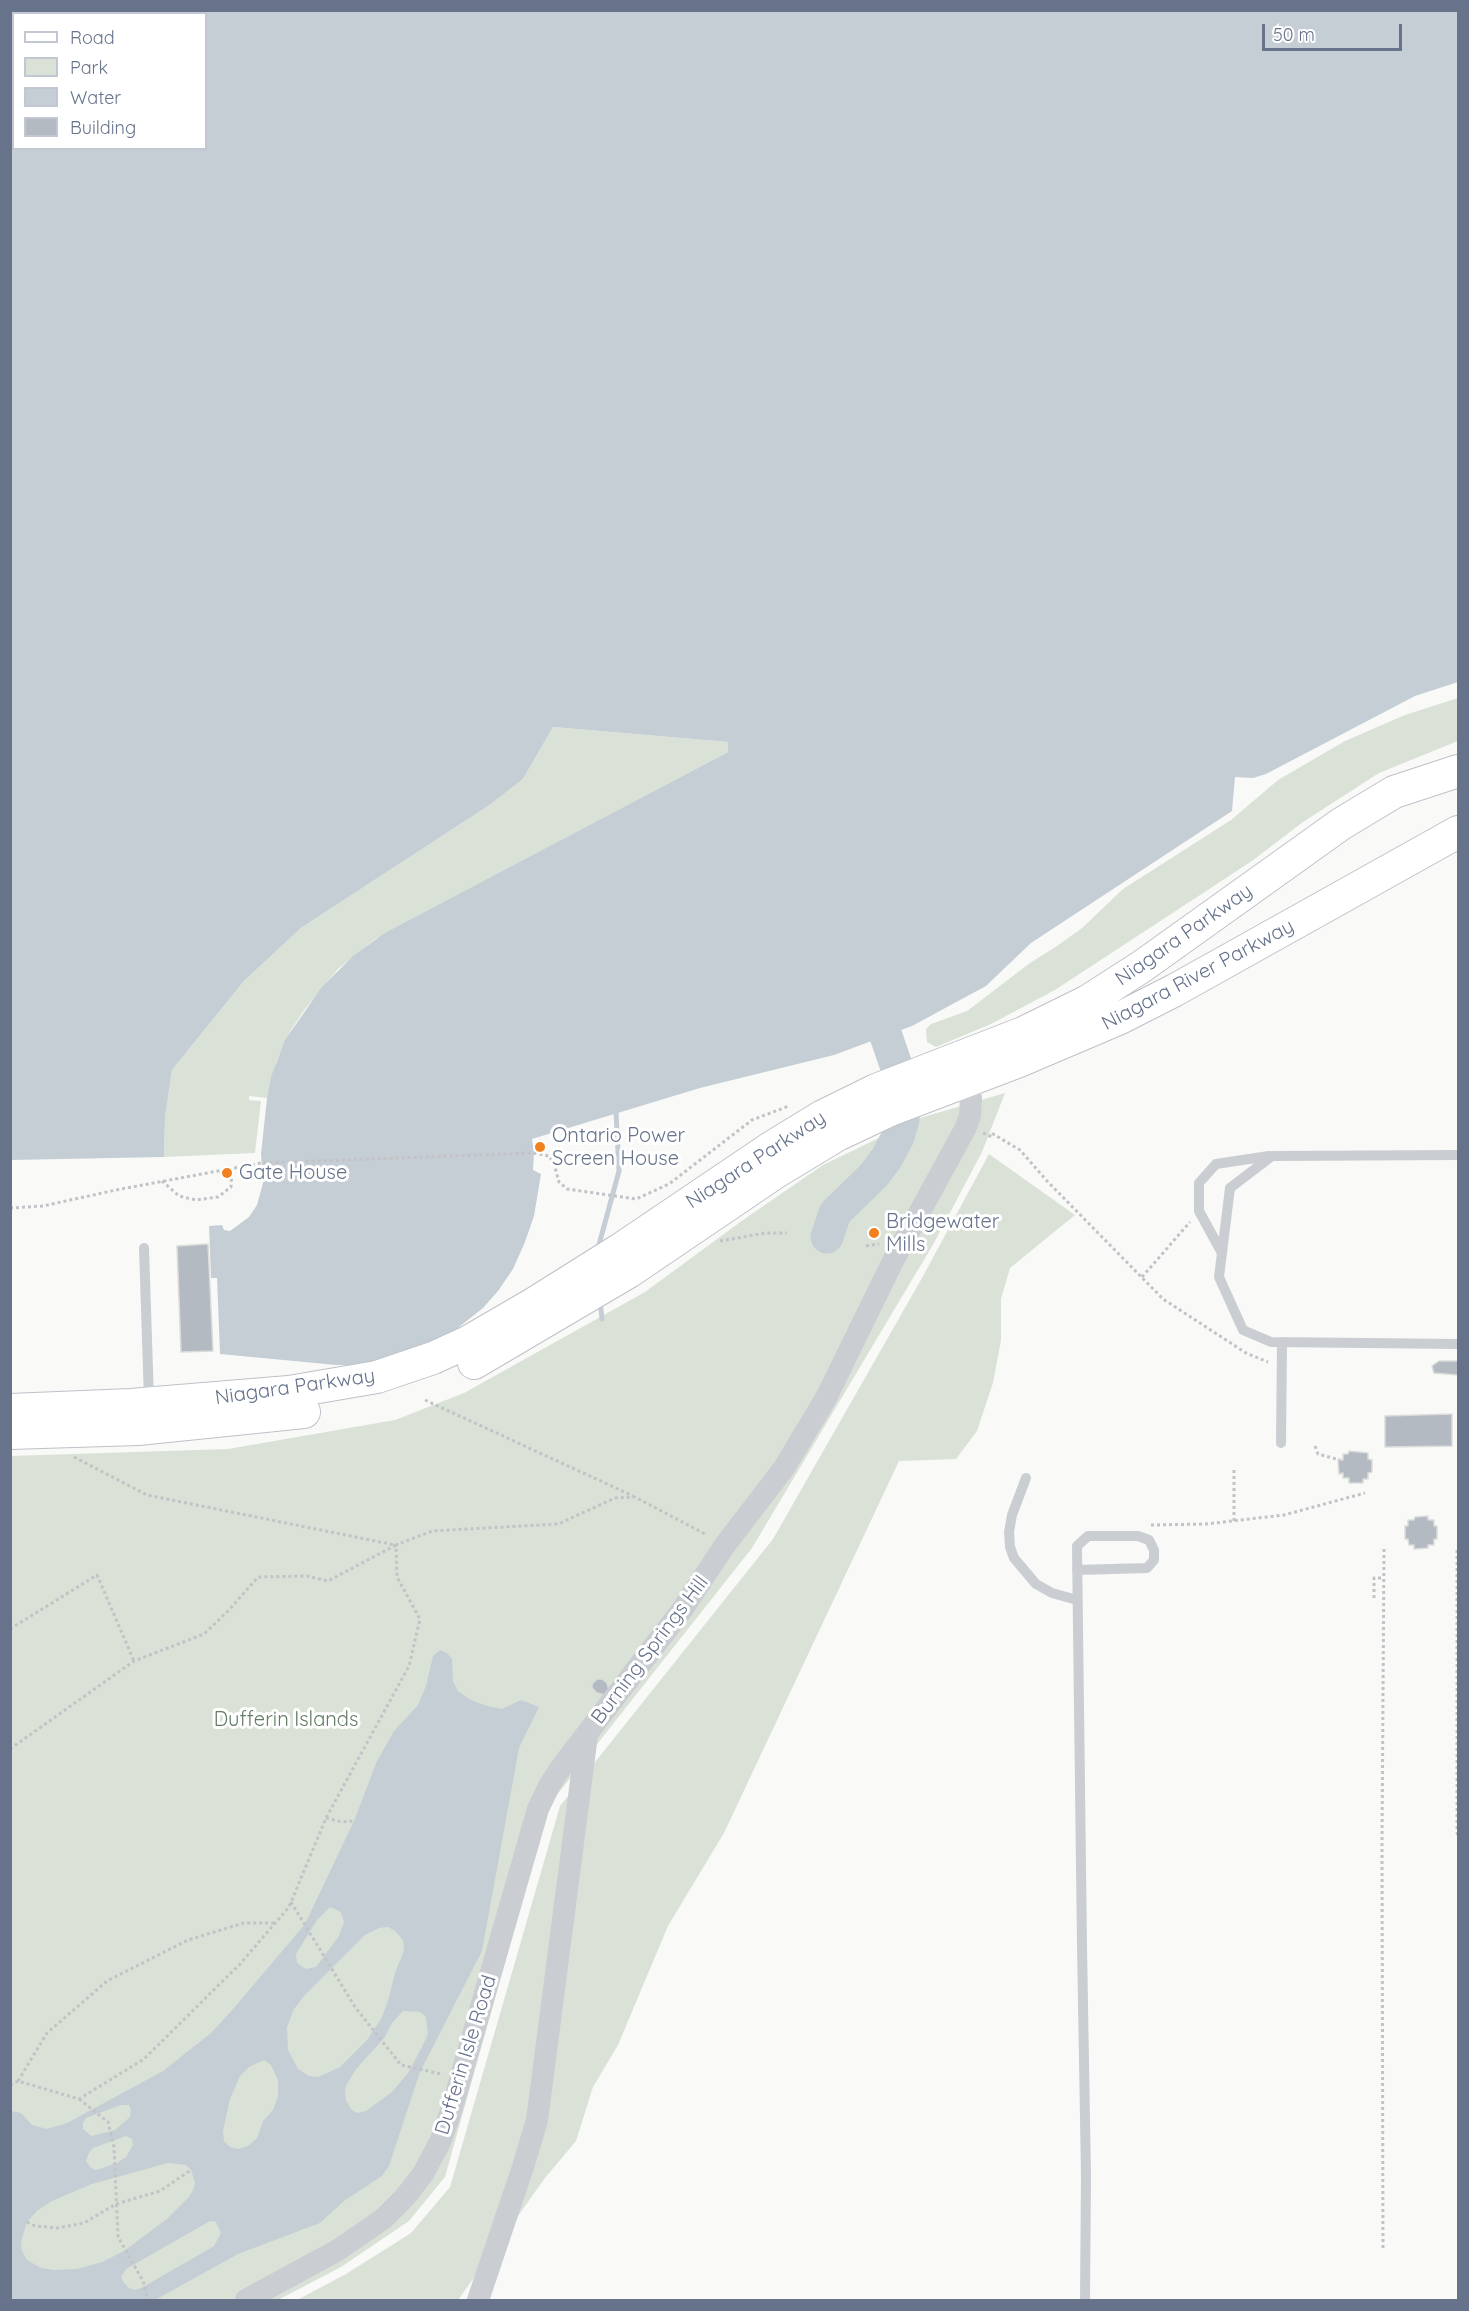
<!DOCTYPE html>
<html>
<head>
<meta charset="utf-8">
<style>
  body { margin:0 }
  #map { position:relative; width:1469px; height:2311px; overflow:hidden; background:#f9faf8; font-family:Quicksand,sans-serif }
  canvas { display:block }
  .frame { position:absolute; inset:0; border:12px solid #66738b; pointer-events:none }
  .legend { position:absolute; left:12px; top:12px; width:195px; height:138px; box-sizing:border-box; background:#fff; border:2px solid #c2c7d1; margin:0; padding:8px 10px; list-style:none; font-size:18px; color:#66738b }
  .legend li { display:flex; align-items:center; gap:12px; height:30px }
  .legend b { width:30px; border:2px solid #c2c7d1 }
  .scale { position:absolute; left:1262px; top:24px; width:140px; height:27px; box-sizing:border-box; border:3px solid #66738b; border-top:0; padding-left:8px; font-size:18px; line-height:21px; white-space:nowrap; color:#66738b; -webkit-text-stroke:4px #fff; paint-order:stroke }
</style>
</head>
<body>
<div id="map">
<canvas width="1469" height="2311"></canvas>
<div class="frame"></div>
<ul class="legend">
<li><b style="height:8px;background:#fff"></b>Road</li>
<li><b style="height:16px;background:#dae2d8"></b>Park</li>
<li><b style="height:16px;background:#c6ced5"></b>Water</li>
<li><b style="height:16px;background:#b4bac2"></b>Building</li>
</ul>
<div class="scale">50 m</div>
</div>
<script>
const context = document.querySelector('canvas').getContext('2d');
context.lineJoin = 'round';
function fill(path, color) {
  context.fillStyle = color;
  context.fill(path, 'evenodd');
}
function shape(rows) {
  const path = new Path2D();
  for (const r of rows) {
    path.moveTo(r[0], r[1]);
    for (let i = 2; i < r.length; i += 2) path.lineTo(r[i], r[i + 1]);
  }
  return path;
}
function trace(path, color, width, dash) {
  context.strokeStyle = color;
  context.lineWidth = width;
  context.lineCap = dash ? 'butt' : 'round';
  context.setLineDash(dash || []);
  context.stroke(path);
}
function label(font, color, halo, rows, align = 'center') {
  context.font = font + ' Quicksand,sans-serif';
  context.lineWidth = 6;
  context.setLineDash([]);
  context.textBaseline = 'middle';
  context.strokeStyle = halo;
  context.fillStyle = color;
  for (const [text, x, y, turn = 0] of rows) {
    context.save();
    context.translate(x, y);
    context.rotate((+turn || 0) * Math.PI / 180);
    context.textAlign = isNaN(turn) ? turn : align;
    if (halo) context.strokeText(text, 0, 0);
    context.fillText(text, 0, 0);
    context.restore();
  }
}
fill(shape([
  [1458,698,1458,741,1379,773,1303,822,1252,861,1055,990,991,1024,936,1047,927,1042,926,1029,931,1024,967,1011,1030,963,1057,946,1082,928,1123,889,1231,820,1278,780,1345,741,1405,715],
  [553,727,728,742,728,752,375,939,338,969,305,1009,291,1030,277,1060,267,1098,249,1096,249,1100,261,1101,255,1153,164,1157,165,1118,172,1070,244,981,301,928,491,804,523,779],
  [1005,1093,982,1152,934,1243,752,1548,549,1805,445,2177,409,2221,341,2267,278,2300,11,2300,10,1456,228,1449,395,1420,464,1393,645,1292,743,1220,823,1165,920,1118],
  [989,1154,1075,1215,1010,1268,1001,1299,1001,1340,993,1383,977,1431,956,1459,899,1461,724,1833,668,1926,618,2045,593,2087,576,2141,545,2178,458,2300,297,2300,346,2274,411,2233,450,2187,560,1806,773,1539,922,1278]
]), '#dae2d8');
fill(shape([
  [10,11,1458,11,1458,682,1415,696,1266,774,1253,778,1235,777,1232,811,1031,943,986,986,912,1026,834,1055,700,1088,532,1139,534,1153,533,1170,541,1174,534,1216,525,1242,513,1269,498,1291,483,1308,449,1335,421,1349,371,1363,353,1365,336,1365,220,1354,217,1278,211,1278,209,1226,222,1225,224,1230,230,1231,249,1217,257,1205,263,1183,261,1154,267,1098,271,1077,285,1040,321,988,353,956,383,934,728,752,728,742,553,727,523,779,491,804,301,928,244,981,172,1070,165,1118,164,1157,11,1160],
  [14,14,206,14,206,148,14,148],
  [440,1650,447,1653,452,1659,453,1681,458,1691,471,1700,487,1706,502,1709,521,1700,539,1707,519,1748,482,1951,420,2072,389,2166,382,2176,344,2201,320,2223,238,2254,155,2300,11,2300,11,2111,21,2113,32,2125,47,2129,67,2123,163,2071,211,2033,234,2008,305,1924,354,1821,377,1761,394,1731,418,1705,426,1686,433,1656],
  [330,1907,341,1912,344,1922,339,1936,316,1967,306,1969,297,1963,296,1954,317,1920],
  [388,1927,395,1931,403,1940,404,1951,396,1970,387,2004,381,2019,367,2040,340,2067,318,2077,309,2076,298,2069,288,2050,287,2027,294,2009,305,1995,365,1935,379,1928],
  [403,2011,420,2012,426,2017,428,2034,422,2047,408,2073,392,2092,366,2111,357,2113,352,2110,346,2101,345,2090,347,2084,356,2069,385,2037,392,2023],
  [264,2060,271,2065,278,2080,278,2096,273,2110,263,2121,257,2138,248,2146,238,2149,230,2147,224,2141,223,2131,230,2099,240,2076,249,2067],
  [121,2105,129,2105,131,2110,130,2117,115,2130,91,2136,83,2129,83,2123,86,2118],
  [126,2136,132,2139,133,2145,126,2157,117,2163,103,2168,95,2170,90,2167,86,2161,89,2153,93,2148],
  [168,2163,186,2165,191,2170,195,2183,193,2190,189,2197,168,2218,124,2251,102,2262,77,2269,55,2270,41,2268,27,2260,22,2251,21,2242,27,2222,37,2211,52,2201,92,2184],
  [210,2221,216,2222,221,2233,214,2246,143,2287,135,2290,129,2288,124,2283,121,2277,126,2269]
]), '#c6ced5');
trace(shape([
  [597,1252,619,1171,616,1112],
  [600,1300,602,1319]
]), '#c6ced5', 5);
trace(shape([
  [827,1237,835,1213,874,1175,886,1159,898,1137,903,1119,904,1097,899,1074,886,1036]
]), '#c6ced5', 33);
const building = shape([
  [208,1244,213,1351,181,1352,177,1246,208,1244],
  [1439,1361,1458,1361,1458,1375,1434,1373,1432,1366,1439,1361],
  [1452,1414,1452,1446,1385,1447,1385,1416,1452,1414],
  [1349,1451,1368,1453,1368,1459,1372,1460,1372,1472,1368,1473,1368,1479,1363,1479,1363,1483,1349,1483,1349,1478,1343,1478,1343,1473,1339,1474,1338,1460,1343,1460,1343,1454,1348,1454,1349,1451],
  [1428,1516,1428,1520,1434,1520,1434,1526,1437,1526,1437,1539,1434,1539,1434,1545,1428,1545,1428,1548,1414,1549,1414,1545,1409,1545,1408,1539,1405,1539,1405,1526,1408,1526,1408,1520,1414,1520,1415,1517,1428,1516],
  [597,1679,602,1679,607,1683,609,1690,605,1695,597,1693,592,1688,592,1684,597,1679]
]);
fill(building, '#b4bac2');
trace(building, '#dbdcda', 1.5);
const secondary = shape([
  [474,1363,630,1271,776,1172,837,1135,890,1110,1019,1061,1120,1018,1175,990,1458,832],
  [10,1410,131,1405,289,1392,377,1377,433,1358,468,1342,535,1303,621,1249,769,1149,823,1116,876,1090,1023,1033,1088,1001,1141,967,1341,824,1394,792,1458,771],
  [10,1433,138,1429,304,1412]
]);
trace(secondary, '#bec1c8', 34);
trace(shape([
  [983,1133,992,1137,993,1134,1020,1150,1047,1181,1163,1299,1246,1353,1268,1362],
  [162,1181,179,1196,196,1200,218,1197,231,1187,232,1169],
  [10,1208,43,1206,116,1190,261,1163,534,1153,549,1156,554,1164,559,1182,567,1189,636,1199,669,1184,752,1120,789,1106],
  [720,1241,766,1233,787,1233],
  [866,1246,879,1244],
  [1142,1277,1190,1222],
  [425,1400,633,1496],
  [1315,1446,1318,1454,1340,1460],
  [74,1457,147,1495,395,1545],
  [1234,1521,1234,1470],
  [1151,1525,1206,1524,1284,1515,1365,1493],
  [1457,1550,1457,1832,1458,1837],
  [1374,1598,1374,1578,1383,1578],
  [10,1629,97,1575,134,1661],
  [10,1749,134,1661,204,1634,230,1609,258,1577,307,1576,328,1581,396,1545],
  [326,1818,342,1822,354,1821],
  [291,1902,355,2007,401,2065,441,2074],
  [18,2081,47,2033,107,1981,188,1940,244,1923,275,1923],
  [10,2085,18,2081,79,2099,144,2059,240,1964,289,1907,326,1818,409,1666,420,1619,397,1577,396,1545,432,1531,558,1524,615,1498,635,1497,707,1535],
  [79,2099,108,2122,114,2147,118,2237,143,2281,148,2300],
  [27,2222,35,2226,57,2228,84,2223,116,2204,160,2191,191,2170],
  [1383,2248,1382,1847,1384,1548]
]), '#c1c3c6', 3, [3, 3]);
trace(shape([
  [1458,1155,1272,1156,1230,1188,1219,1277,1243,1330,1271,1342,1458,1344],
  [144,1248,149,1400],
  [1222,1253,1199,1211,1199,1183,1216,1164,1269,1156],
  [1281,1443,1282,1342],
  [1026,1478,1012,1515,1009,1532,1010,1547,1014,1558,1036,1584,1052,1593,1077,1600],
  [1077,1570,1147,1568,1154,1560,1154,1550,1149,1540,1138,1536,1088,1536,1077,1546,1082,1946,1086,2176,1085,2300]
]), '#cacdd1', 10);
trace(shape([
  [246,2300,338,2250,383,2219,405,2197,423,2174,440,2142,451,2111,538,1809,550,1784,562,1766,682,1610,725,1545,784,1468,826,1398,893,1261,965,1129,970,1116,971,1098,959,1067],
  [478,2300,523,2167,537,2120,587,1735]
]), '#cacdd1', 22);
trace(secondary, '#fff', 32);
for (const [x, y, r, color] of [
  [540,1147,6,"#f2801f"],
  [227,1173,6,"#f2801f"],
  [874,1233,6,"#f2801f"]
]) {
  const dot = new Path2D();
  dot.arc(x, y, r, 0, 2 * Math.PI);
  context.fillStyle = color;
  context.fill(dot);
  trace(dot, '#fff', 2);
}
label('20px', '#66738b', '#fff', [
  ["Niagara Parkway",1184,935,-35],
  ["Niagara River Parkway",1198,975,-28],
  ["Niagara Parkway",756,1160,-33],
  ["Niagara Parkway",295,1387,-8],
  ["Burning Springs Hill",650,1650,-53],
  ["Dufferin Isle Road",466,2055,-73]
]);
label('20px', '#66738b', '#fff', [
  ["Ontario Power",552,1136],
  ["Screen House",552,1159],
  ["Gate House",239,1173],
  ["Bridgewater",886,1222],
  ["Mills",886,1245]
], 'left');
label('20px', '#627c63', '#fff', [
  ["Dufferin Islands",286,1720]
]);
</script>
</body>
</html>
